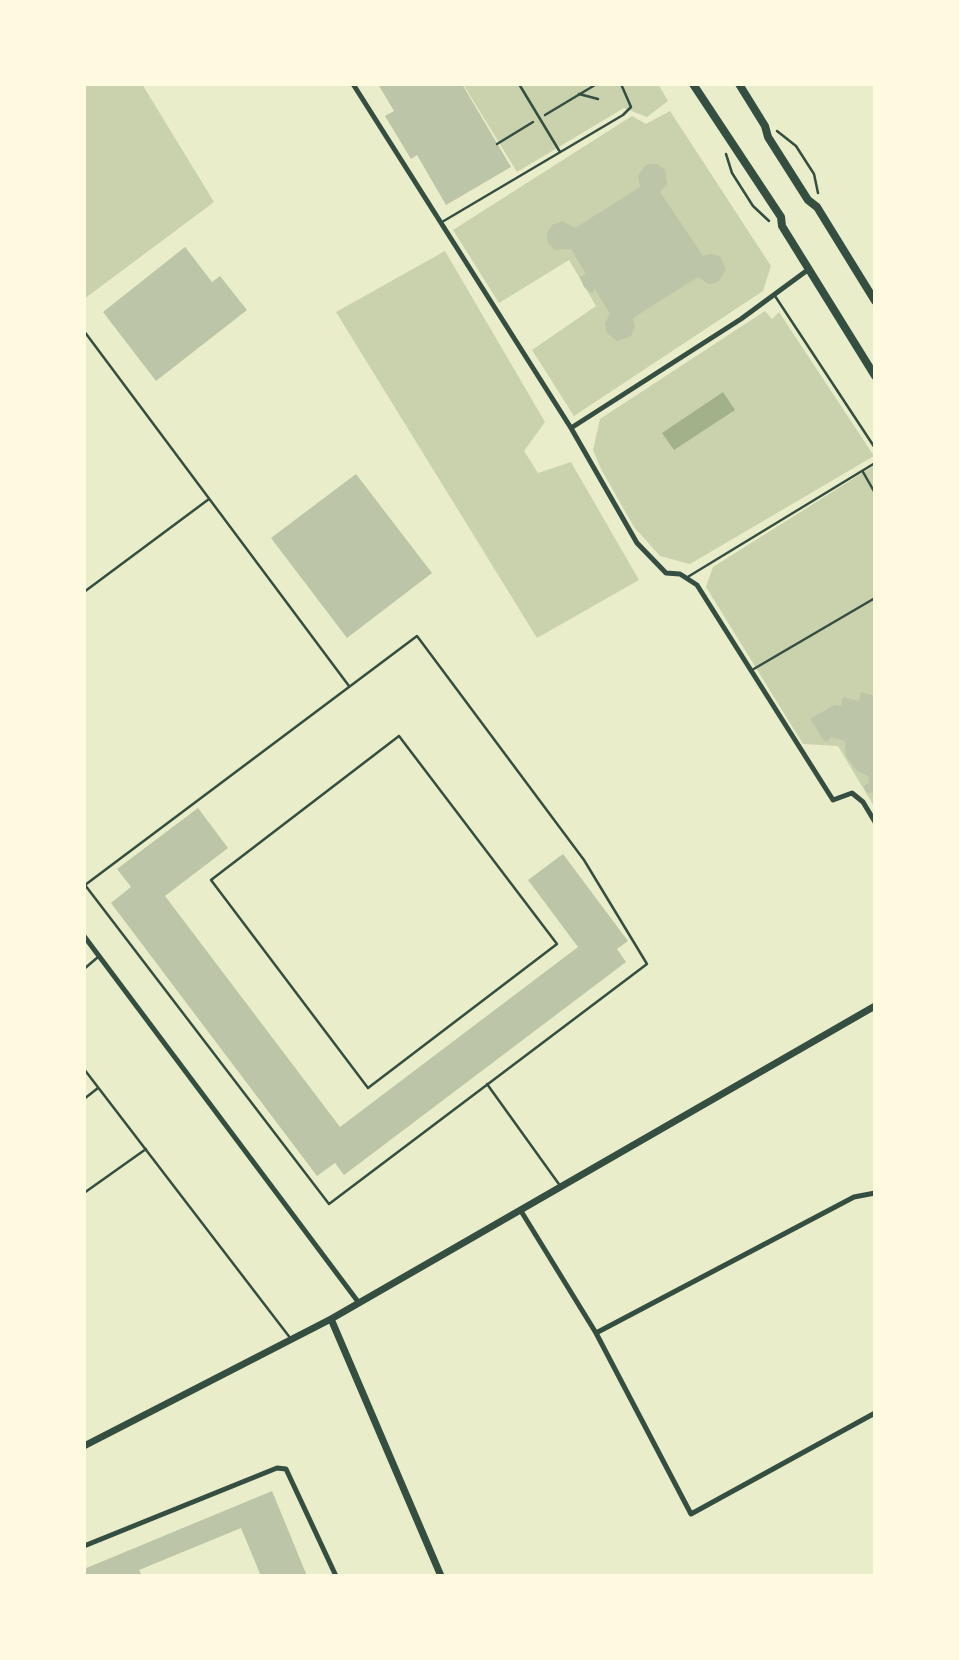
<!DOCTYPE html>
<html>
<head>
<meta charset="utf-8">
<style>
  body { margin:0 }
  #map { position:relative; width:959px; height:1660px; overflow:hidden; background:#e9edc9; font-family:Inter,sans-serif }
  canvas { display:block }
  .frame { position:absolute; inset:0; border:86px solid #fefae0; pointer-events:none }
</style>
</head>
<body>
<div id="map">
<canvas width="959" height="1660"></canvas>
<div class="frame"></div>
</div>
<script>
const context = document.querySelector('canvas').getContext('2d');
context.lineJoin = 'round';
function fill(path, color) {
  context.fillStyle = color;
  context.fill(path, 'evenodd');
}
function shape(rows) {
  const path = new Path2D();
  for (const r of rows) {
    path.moveTo(r[0], r[1]);
    for (let i = 2; i < r.length; i += 2) path.lineTo(r[i], r[i + 1]);
  }
  return path;
}
function trace(path, color, width, dash) {
  context.strokeStyle = color;
  context.lineWidth = width;
  context.lineCap = dash ? 'butt' : 'round';
  context.setLineDash(dash || []);
  context.stroke(path);
}
fill(shape([
  [84,84,142,84,214,202,84,299],
  [463,84,658,84,668,101,647,117,624,108,517,172],
  [670,111,771,266,763,291,574,416,532,350,596,306,569,260,499,303,453,230,632,116,646,124],
  [445,251,545,422,524,451,538,473,571,462,639,580,537,638,336,312],
  [765,311,772,319,779,312,874,456,690,564,660,556,634,527,601,469,593,450,600,419],
  [875,465,875,808,838,746,803,744,706,587,713,567]
]), '#cad2ad');
fill(shape([
  [723,392,735,410,674,450,662,433]
]), '#a3b18a');
fill(shape([
  [378,84,462,84,511,167,446,205,417,155,411,159,385,116,394,111],
  [647,164,657,164,665,170,667,184,660,192,703,256,710,254,720,256,726,270,718,282,708,284,698,277,633,318,635,327,631,336,617,341,606,332,605,323,610,314,595,289,592,293,584,287,580,277,586,274,571,249,555,250,548,243,547,233,552,225,562,221,575,228,640,187,638,175],
  [185,247,212,282,220,276,247,310,156,381,103,312],
  [356,474,432,573,347,638,271,538],
  [861,692,875,696,875,794,867,792,863,786,869,783,868,776,857,771,846,756,845,741,831,737,827,742,824,741,810,719,834,705,841,706,843,697,859,701],
  [198,808,228,848,165,896,340,1127,578,947,528,880,563,854,628,941,617,949,626,962,344,1175,335,1163,317,1176,111,903,131,887,117,869],
  [272,1491,307,1576,261,1576,241,1528,139,1570,142,1576,84,1576,84,1569]
]), '#bcc5a7');
trace(shape([
  [579,94,598,99],
  [545,115,595,85],
  [777,131,796,146,814,174,818,193],
  [497,144,533,122],
  [726,154,732,173,753,206,769,221]
]), '#344e41', 2.5);
trace(shape([
  [519,84,560,152],
  [442,222,623,115,631,107,621,84],
  [775,296,875,448],
  [84,331,349,686],
  [863,472,875,493],
  [686,578,875,463],
  [84,592,209,499],
  [417,636,584,860,647,964,329,1204,85,885,417,636],
  [752,670,875,598],
  [399,736,557,944,368,1088,211,880,399,736],
  [84,969,98,957],
  [84,1069,291,1339],
  [487,1084,561,1187],
  [84,1099,98,1088],
  [84,1193,146,1149]
]), '#344e41', 2.5);
trace(shape([
  [353,84,571,428,637,543,666,573,680,574,697,585,833,800,852,793,863,802,875,822],
  [571,428,741,319,809,269],
  [84,936,359,1303],
  [521,1211,596,1333,691,1514,875,1413],
  [596,1333,854,1197,875,1193],
  [84,1546,277,1468,286,1469,336,1576]
]), '#344e41', 5);
trace(shape([
  [331,1319,441,1576],
  [84,1446,331,1319,875,1006]
]), '#344e41', 7);
trace(shape([
  [693,84,781,217,782,226,875,376],
  [739,84,765,126,768,137,808,200,817,207,875,301]
]), '#344e41', 8);
</script>
</body>
</html>
